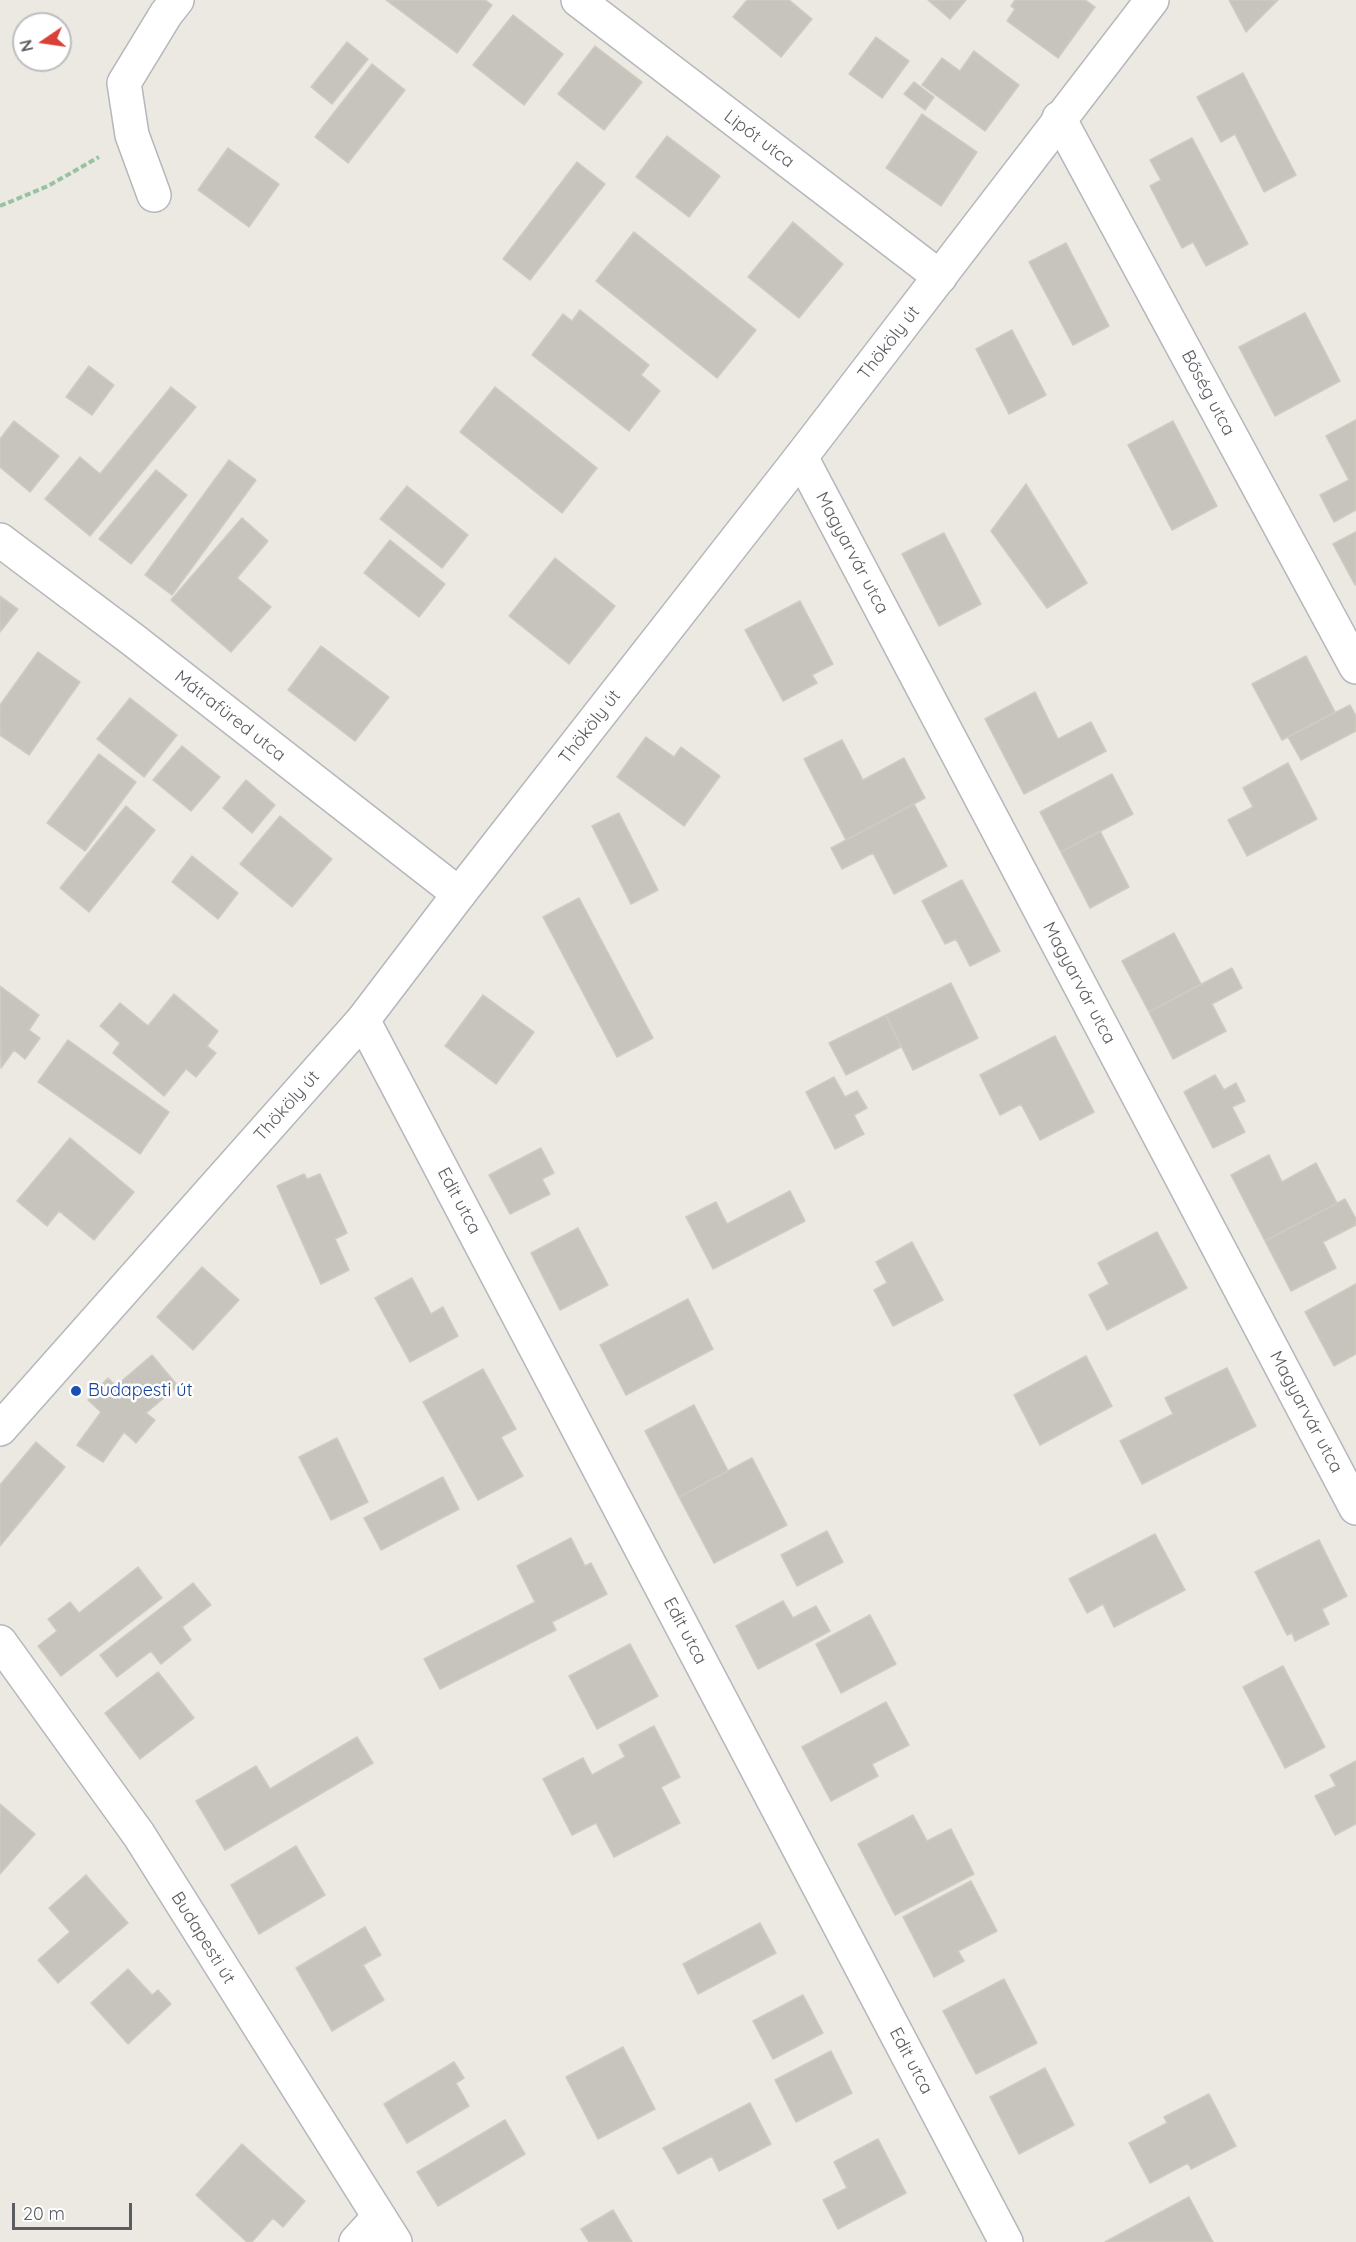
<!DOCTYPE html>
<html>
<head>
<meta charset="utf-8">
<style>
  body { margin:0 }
  #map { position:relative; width:1356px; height:2242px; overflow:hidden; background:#ebe9e1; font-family:Quicksand,sans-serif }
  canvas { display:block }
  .north { position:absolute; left:12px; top:12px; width:60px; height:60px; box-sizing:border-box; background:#fff; border:2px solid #bdbec0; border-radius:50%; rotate:257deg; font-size:16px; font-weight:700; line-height:24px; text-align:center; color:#5a5d61 }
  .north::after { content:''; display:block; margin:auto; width:21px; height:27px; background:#db4037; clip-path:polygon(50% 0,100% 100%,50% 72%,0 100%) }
  .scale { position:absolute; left:12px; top:2203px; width:120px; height:27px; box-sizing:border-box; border:3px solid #5a5d61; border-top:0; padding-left:8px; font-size:18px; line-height:21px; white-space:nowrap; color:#5a5d61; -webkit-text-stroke:4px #fff; paint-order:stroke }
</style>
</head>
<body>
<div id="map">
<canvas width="1356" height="2242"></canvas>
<div class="north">N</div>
<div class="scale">20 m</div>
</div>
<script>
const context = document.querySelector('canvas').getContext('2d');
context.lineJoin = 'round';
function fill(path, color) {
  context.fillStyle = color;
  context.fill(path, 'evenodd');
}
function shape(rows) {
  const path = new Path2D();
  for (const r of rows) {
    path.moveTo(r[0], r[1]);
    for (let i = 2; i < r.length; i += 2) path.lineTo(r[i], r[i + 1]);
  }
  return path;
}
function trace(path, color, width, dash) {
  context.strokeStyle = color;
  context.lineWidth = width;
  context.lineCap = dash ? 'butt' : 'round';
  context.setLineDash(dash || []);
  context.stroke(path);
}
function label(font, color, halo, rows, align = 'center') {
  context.font = font + ' Quicksand,sans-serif';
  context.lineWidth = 5;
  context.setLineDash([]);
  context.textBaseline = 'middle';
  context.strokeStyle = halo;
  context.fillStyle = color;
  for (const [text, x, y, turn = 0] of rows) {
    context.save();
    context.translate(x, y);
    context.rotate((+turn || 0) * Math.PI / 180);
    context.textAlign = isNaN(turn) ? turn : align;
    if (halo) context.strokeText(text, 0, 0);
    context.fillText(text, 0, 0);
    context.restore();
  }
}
const building = shape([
  [386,0,485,0,492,5,457,53,386,0],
  [747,0,789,0,812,19,781,57,733,17,747,0],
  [928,0,966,0,950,19,928,0],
  [1015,0,1085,0,1095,7,1058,58,1007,21,1015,9,1011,6,1015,0],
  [1229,0,1278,0,1246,32,1229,0],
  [513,15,563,54,524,105,473,65,513,15],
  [876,37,909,61,882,98,849,74,876,37],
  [347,42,368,59,332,104,311,87,347,42],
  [595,46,642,82,604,130,558,94,595,46],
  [974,51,1019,85,985,131,922,85,942,58,960,71,974,51],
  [372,64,405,90,348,163,315,137,372,64],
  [1243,73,1296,175,1264,192,1235,134,1221,142,1197,97,1243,73],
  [914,82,934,97,925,110,904,94,914,82],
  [922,114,977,152,941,206,886,168,922,114],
  [667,136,720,176,689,217,636,177,667,136],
  [1192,138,1248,244,1206,266,1193,242,1182,248,1150,186,1161,180,1150,160,1192,138],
  [228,148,279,184,249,227,198,190,228,148],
  [577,162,605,184,530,280,503,259,577,162],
  [793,222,843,264,799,318,748,277,793,222],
  [634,232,756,330,717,378,596,281,634,232],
  [1066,243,1109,326,1073,345,1029,262,1066,243],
  [580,310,649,365,641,375,660,391,629,431,532,355,563,314,572,321,580,310],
  [1305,313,1340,381,1275,416,1239,347,1305,313],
  [1012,330,1046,395,1009,414,976,349,1012,330],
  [89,366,114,385,92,415,66,397,89,366],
  [171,387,196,407,90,536,45,499,80,457,100,474,171,387],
  [495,387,597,468,562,513,460,432,495,387],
  [1356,420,1356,510,1334,522,1320,495,1349,480,1326,436,1356,420],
  [14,421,59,456,30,492,0,467,0,439,14,421],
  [1173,421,1217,506,1172,530,1128,445,1173,421],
  [229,460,256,480,172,595,145,575,229,460],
  [156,470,187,495,131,564,99,539,156,470],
  [1026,484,1087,583,1047,608,991,531,1026,484],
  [407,486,468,535,442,568,380,519,407,486],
  [242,518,268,541,237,578,271,607,231,652,171,600,242,518],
  [1356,532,1356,584,1355,585,1333,544,1356,532],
  [944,533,981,604,939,626,902,554,944,533],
  [390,540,445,584,419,617,364,573,390,540],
  [555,558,615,606,569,664,509,616,555,558],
  [0,596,18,609,0,632,0,596],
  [800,601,833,664,812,675,817,683,783,701,745,630,800,601],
  [321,646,389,697,355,741,288,690,321,646],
  [38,652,80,682,29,755,0,735,0,705,38,652],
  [1306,656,1335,712,1282,740,1252,684,1306,656],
  [1035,692,1058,739,1091,722,1106,751,1024,794,985,719,1035,692],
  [130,698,177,735,144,777,97,739,130,698],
  [1350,705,1356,716,1356,731,1301,760,1288,737,1350,705],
  [646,737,674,757,681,747,720,776,684,826,617,777,646,737],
  [842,740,863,780,904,758,925,798,846,840,804,759,842,740],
  [182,746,220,777,191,811,153,780,182,746],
  [99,754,136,782,85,851,47,823,99,754],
  [1288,763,1317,819,1247,856,1228,820,1253,807,1243,788,1288,763],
  [1112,774,1133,814,1061,852,1040,812,1112,774],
  [246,780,275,805,252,833,223,808,246,780],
  [914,804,947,866,894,894,873,853,842,869,831,848,914,804],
  [126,806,155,830,89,912,60,888,126,806],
  [619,813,658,890,631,904,592,826,619,813],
  [280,816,332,859,292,907,240,864,280,816],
  [1100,831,1129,887,1090,908,1061,852,1100,831],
  [192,856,238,893,218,919,172,882,192,856],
  [962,880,1000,951,970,966,956,939,945,944,922,901,962,880],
  [579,898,653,1038,617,1057,543,917,579,898],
  [1174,933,1201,984,1149,1012,1122,961,1174,933],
  [1232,968,1242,988,1212,1004,1226,1031,1173,1059,1149,1012,1232,968],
  [951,983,978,1038,913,1070,886,1015,951,983],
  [0,986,39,1015,29,1030,40,1038,25,1059,14,1050,1,1068,0,986],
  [174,994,218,1031,207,1046,216,1053,196,1077,186,1069,164,1096,113,1053,120,1043,100,1026,120,1003,148,1026,174,994],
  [483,995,534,1032,496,1084,445,1046,483,995],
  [886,1015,901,1047,846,1075,829,1043,886,1015],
  [1055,1036,1094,1112,1040,1140,1021,1104,1000,1115,980,1075,1055,1036],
  [68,1040,169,1112,140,1154,38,1082,68,1040],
  [1215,1075,1224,1090,1236,1083,1245,1101,1232,1107,1245,1132,1213,1148,1184,1092,1215,1075],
  [834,1077,845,1097,857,1091,867,1108,854,1115,864,1134,835,1149,806,1092,834,1077],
  [70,1138,134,1192,94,1240,59,1211,47,1226,17,1201,70,1138],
  [541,1148,554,1173,542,1179,550,1194,510,1214,489,1175,541,1148],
  [1269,1155,1282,1182,1316,1163,1337,1203,1265,1241,1231,1175,1269,1155],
  [304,1174,307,1179,320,1174,347,1233,335,1239,349,1270,321,1284,277,1186,304,1174],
  [790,1191,805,1221,713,1269,686,1217,716,1202,727,1224,790,1191],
  [1345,1199,1356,1219,1356,1225,1323,1242,1336,1268,1291,1291,1265,1241,1345,1199],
  [578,1228,608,1285,560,1310,531,1253,578,1228],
  [1157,1232,1187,1288,1107,1330,1089,1295,1109,1284,1098,1263,1157,1232],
  [912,1242,943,1300,893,1326,874,1290,887,1283,876,1262,912,1242],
  [202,1267,239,1300,193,1350,157,1317,202,1267],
  [412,1278,431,1314,443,1307,458,1336,410,1362,375,1298,412,1278],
  [1356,1284,1356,1354,1334,1366,1305,1312,1356,1284],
  [688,1299,713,1349,626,1395,600,1345,688,1299],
  [152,1355,178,1386,146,1413,155,1420,136,1443,124,1432,103,1462,77,1445,101,1412,88,1400,108,1378,116,1386,152,1355],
  [1086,1356,1112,1406,1040,1445,1014,1395,1086,1356],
  [1227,1368,1256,1426,1142,1484,1120,1441,1173,1414,1165,1398,1227,1368],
  [483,1369,516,1429,501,1437,523,1476,478,1500,423,1402,483,1369],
  [694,1405,728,1471,679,1497,645,1431,694,1405],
  [337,1438,368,1502,331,1520,299,1457,337,1438],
  [36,1442,65,1467,0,1546,0,1485,36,1442],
  [752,1458,787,1525,714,1563,679,1497,752,1458],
  [443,1477,459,1509,381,1550,364,1518,443,1477],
  [827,1531,843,1562,797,1586,781,1555,827,1531],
  [1155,1534,1185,1590,1114,1627,1103,1604,1087,1613,1069,1579,1155,1534],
  [571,1538,585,1566,591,1563,607,1594,552,1622,556,1630,440,1689,424,1659,535,1602,517,1566,571,1538],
  [1319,1540,1347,1596,1322,1609,1329,1624,1295,1641,1292,1633,1287,1635,1255,1572,1319,1540],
  [138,1567,162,1598,61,1676,38,1646,57,1631,48,1619,70,1602,79,1613,138,1567],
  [193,1583,211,1605,182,1627,191,1640,161,1664,151,1651,117,1677,100,1655,193,1583],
  [783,1601,793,1618,816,1606,830,1631,758,1669,736,1626,783,1601],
  [870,1615,896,1664,841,1693,816,1644,870,1615],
  [630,1644,658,1696,597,1729,569,1676,630,1644],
  [1283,1666,1325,1747,1285,1768,1243,1687,1283,1666],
  [158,1672,194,1718,140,1759,105,1713,158,1672],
  [886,1702,909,1745,872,1764,878,1776,831,1801,802,1747,886,1702],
  [654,1726,680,1777,661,1787,680,1823,614,1857,596,1823,572,1835,543,1779,583,1758,592,1775,625,1757,619,1745,654,1726],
  [357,1737,373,1763,225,1850,196,1801,256,1766,270,1789,357,1737],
  [1356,1761,1356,1824,1335,1835,1315,1796,1336,1786,1330,1775,1356,1761],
  [0,1804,35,1834,0,1874,0,1804],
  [913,1815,927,1841,951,1829,974,1874,895,1915,858,1844,913,1815],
  [296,1846,325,1895,259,1934,231,1885,296,1846],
  [86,1875,128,1923,58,1983,38,1960,70,1932,49,1908,86,1875],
  [971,1881,997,1931,958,1951,964,1961,934,1977,903,1917,971,1881],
  [760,1923,776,1953,698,1994,683,1964,760,1923],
  [365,1927,381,1955,363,1965,384,2000,332,2031,296,1968,365,1927],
  [128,1969,152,1995,158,1990,171,2004,128,2044,91,2003,128,1969],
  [1004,1979,1037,2043,976,2074,943,2011,1004,1979],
  [803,1995,823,2033,773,2059,753,2021,803,1995],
  [623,2047,655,2109,598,2139,566,2077,623,2047],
  [831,2051,852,2093,796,2122,775,2080,831,2051],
  [454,2062,464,2078,456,2083,469,2106,407,2143,384,2104,454,2062],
  [1045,2068,1074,2125,1019,2154,990,2097,1045,2068],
  [1209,2094,1236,2146,1191,2169,1188,2163,1150,2183,1129,2143,1167,2123,1164,2117,1209,2094],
  [750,2103,771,2144,719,2171,712,2156,678,2174,663,2148,750,2103],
  [505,2120,525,2154,438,2206,417,2172,505,2120],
  [878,2139,906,2193,838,2229,823,2200,847,2188,834,2162,878,2139],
  [242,2144,305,2201,283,2227,273,2218,252,2242,247,2242,196,2195,242,2144],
  [1189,2197,1213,2242,1105,2242,1189,2197],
  [613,2210,632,2242,589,2242,581,2229,613,2210]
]);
fill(building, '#c7c4be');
trace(building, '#d0cac0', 1.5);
const minor = shape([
  [578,0,940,277],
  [1059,118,1356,667],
  [154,195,132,135,124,83,166,14,177,0],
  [801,457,1356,1508],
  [0,540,132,639,459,894],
  [363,1020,1006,2242],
  [0,1642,139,1835,395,2242],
  [356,2242,379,2217]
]);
const tertiary = shape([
  [0,1429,363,1020,459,894,801,457,1152,0]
]);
trace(minor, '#b4b7bb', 36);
trace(tertiary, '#b4b7bb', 36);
trace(shape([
  [0,206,48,186,99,157]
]), '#99c2a3', 4, [6, 3]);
trace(minor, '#fff', 33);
trace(tertiary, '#fff', 33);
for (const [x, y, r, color] of [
  [76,1391,6,"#1a4fb4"]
]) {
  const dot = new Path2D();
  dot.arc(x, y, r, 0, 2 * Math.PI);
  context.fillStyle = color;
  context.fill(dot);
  trace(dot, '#fff', 2);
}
label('18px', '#5a5d61', '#fff', [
  ["Lipót utca",759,139,37],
  ["Thököly út",889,343,-52],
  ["Bőség utca",1208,393,62],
  ["Magyarvár utca",852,553,62],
  ["Mátrafüred utca",230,716,38],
  ["Thököly út",590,727,-52],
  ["Magyarvár utca",1079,983,62],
  ["Thököly út",287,1106,-48],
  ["Edit utca",459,1201,62],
  ["Magyarvár utca",1306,1412,62],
  ["Edit utca",685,1631,62],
  ["Budapesti út",203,1938,58],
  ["Edit utca",911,2061,62]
]);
label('18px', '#164399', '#fff', [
  ["Budapesti út",88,1391]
], 'left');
</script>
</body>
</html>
